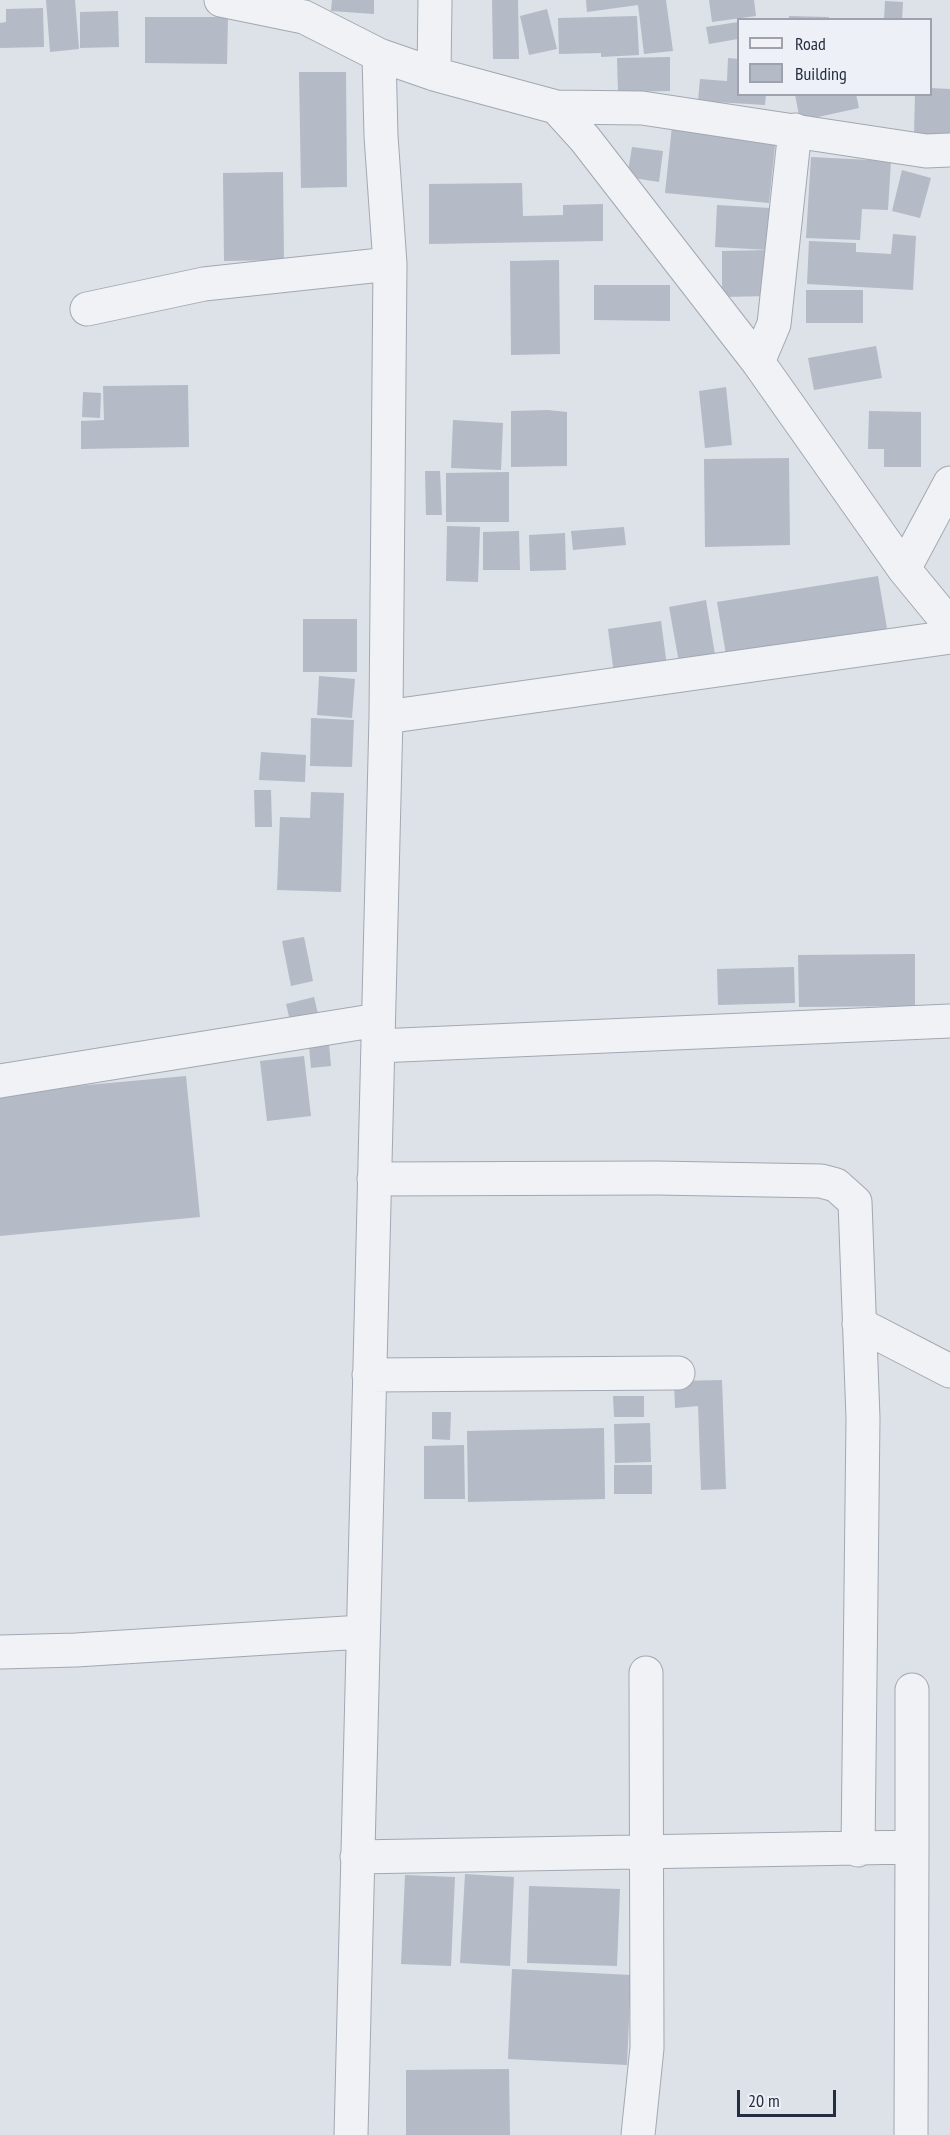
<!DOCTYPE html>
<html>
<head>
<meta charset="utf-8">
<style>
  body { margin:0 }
  #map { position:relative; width:950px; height:2135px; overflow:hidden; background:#dde1e8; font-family:"PT Sans Narrow",sans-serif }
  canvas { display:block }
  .legend { position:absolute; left:737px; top:18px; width:195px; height:78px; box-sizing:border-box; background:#edf0f6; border:2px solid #9da2ad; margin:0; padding:8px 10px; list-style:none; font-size:18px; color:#252e40 }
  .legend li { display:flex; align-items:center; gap:12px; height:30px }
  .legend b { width:30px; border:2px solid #9da2ad }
  .scale { position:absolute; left:737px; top:2090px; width:99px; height:27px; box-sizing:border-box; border:3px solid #252e40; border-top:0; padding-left:8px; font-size:18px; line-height:21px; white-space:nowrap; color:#252e40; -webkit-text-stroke:4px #edf0f6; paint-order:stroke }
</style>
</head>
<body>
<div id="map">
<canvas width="950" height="2135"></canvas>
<ul class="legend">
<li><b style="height:8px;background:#f0f2f6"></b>Road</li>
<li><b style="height:16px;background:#b4bac6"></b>Building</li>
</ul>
<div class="scale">20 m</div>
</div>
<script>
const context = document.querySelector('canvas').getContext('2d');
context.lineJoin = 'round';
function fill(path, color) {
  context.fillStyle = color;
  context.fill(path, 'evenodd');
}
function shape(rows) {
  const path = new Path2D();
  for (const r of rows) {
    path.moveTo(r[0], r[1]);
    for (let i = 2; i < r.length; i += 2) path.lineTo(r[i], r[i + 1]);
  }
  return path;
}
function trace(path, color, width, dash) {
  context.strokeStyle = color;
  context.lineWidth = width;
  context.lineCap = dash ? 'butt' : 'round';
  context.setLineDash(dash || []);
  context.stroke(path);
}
fill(shape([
  [46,0,75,0,79,49,50,52],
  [332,0,374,0,374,14,331,11],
  [492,0,518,0,519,59,493,59],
  [586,0,666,0,673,51,644,54,638,5,587,12],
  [709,0,754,0,756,16,712,22],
  [885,1,903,2,902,20,884,20],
  [43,8,44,47,0,48,0,23,6,22,6,9],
  [547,9,557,49,529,55,520,16],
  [118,11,119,47,80,48,80,12],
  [637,16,639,55,601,57,601,53,559,54,558,18],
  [789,16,829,17,829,20,789,20],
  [145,17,228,17,227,64,145,63],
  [738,22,738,39,709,44,706,27],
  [670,57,670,91,618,92,617,58],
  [728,58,738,59,738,94,766,94,765,105,698,101,700,79,727,81],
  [299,72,346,72,347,187,301,188],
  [930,88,950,89,950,137,914,135,915,94,930,94],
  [795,94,856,94,859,108,800,121],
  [672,126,776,136,769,203,665,193],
  [632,147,663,151,659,182,627,177],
  [811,157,891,161,888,210,862,209,860,240,806,238],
  [902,170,931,178,920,218,892,211],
  [283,172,284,260,224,261,223,173],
  [522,183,523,216,563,215,563,205,603,204,603,241,429,244,429,184],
  [717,205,771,208,769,250,715,247],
  [893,234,916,236,913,290,807,284,809,241,856,243,856,252,891,254],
  [769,250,770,296,722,297,722,251],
  [559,260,560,354,511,355,510,261],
  [594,285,670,285,670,321,594,320],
  [806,290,863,290,863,323,806,323],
  [876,346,882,378,814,390,808,358],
  [188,385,189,447,81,449,81,421,104,420,103,386],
  [726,387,732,445,705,448,699,391],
  [83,392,101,393,100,418,82,417],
  [548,410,567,412,567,466,511,467,511,411],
  [869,411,921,412,921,467,884,467,884,449,868,449],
  [453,420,503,423,501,470,451,468],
  [789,458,790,545,705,547,704,459],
  [425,471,440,471,442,515,426,515],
  [509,472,509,522,446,522,446,473],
  [447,526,480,527,478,582,446,581],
  [624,527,626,545,573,550,571,531],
  [519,531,520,570,483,570,483,532],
  [565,533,566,570,530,571,529,535],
  [878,576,889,640,728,666,717,602],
  [706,600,716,661,680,668,669,607],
  [303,619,357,619,357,672,303,672],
  [661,621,667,666,614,674,608,629],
  [319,676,355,679,352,718,317,715],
  [311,718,354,720,352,767,310,766],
  [261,752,306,755,305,782,259,780],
  [254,790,271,790,272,827,255,827],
  [311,792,344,793,341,892,277,890,280,817,310,818],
  [304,937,313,981,291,986,282,941],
  [915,954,915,1006,799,1007,798,955],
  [794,967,795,1003,718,1005,717,969],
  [314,997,320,1022,292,1029,286,1004],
  [329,1044,331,1066,311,1068,309,1046],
  [304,1056,311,1116,267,1121,260,1061],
  [186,1076,200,1217,0,1236,0,1093],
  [722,1380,726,1489,701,1490,698,1406,675,1408,674,1381],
  [613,1396,644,1396,644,1417,614,1417],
  [432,1412,451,1412,450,1440,432,1439],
  [650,1423,651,1462,615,1463,614,1424],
  [604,1428,605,1499,468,1502,467,1431],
  [464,1445,465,1499,424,1499,424,1446],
  [614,1465,652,1465,652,1494,614,1494],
  [465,1874,514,1877,510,1966,460,1963],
  [405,1875,455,1877,451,1966,401,1964],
  [529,1886,620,1889,617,1966,527,1963],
  [512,1969,631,1975,627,2065,508,2059],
  [509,2069,510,2135,406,2135,406,2070]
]), '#b4bac6');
const minor = shape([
  [221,0,304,17,379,55,434,74,556,107,585,139,758,362,904,569,950,625],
  [434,74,435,0],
  [556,107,642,108,926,151,950,150],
  [87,309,204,284,390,264],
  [758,362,774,324,795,130],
  [904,569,950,483],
  [386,717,950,637],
  [378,1046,950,1021],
  [0,1081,378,1020],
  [374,1179,657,1178,821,1181,836,1185,855,1202,863,1418,858,1850],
  [859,1324,950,1371],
  [369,1375,678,1373],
  [0,1652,76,1650,362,1632],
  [912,1847,912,1690],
  [357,1857,912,1847,911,2135],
  [351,2135,386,717,390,264,381,136,379,55],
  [638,2135,647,2048,646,1673]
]);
trace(minor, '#a2a8b2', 35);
trace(minor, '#f0f2f6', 33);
</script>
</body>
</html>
